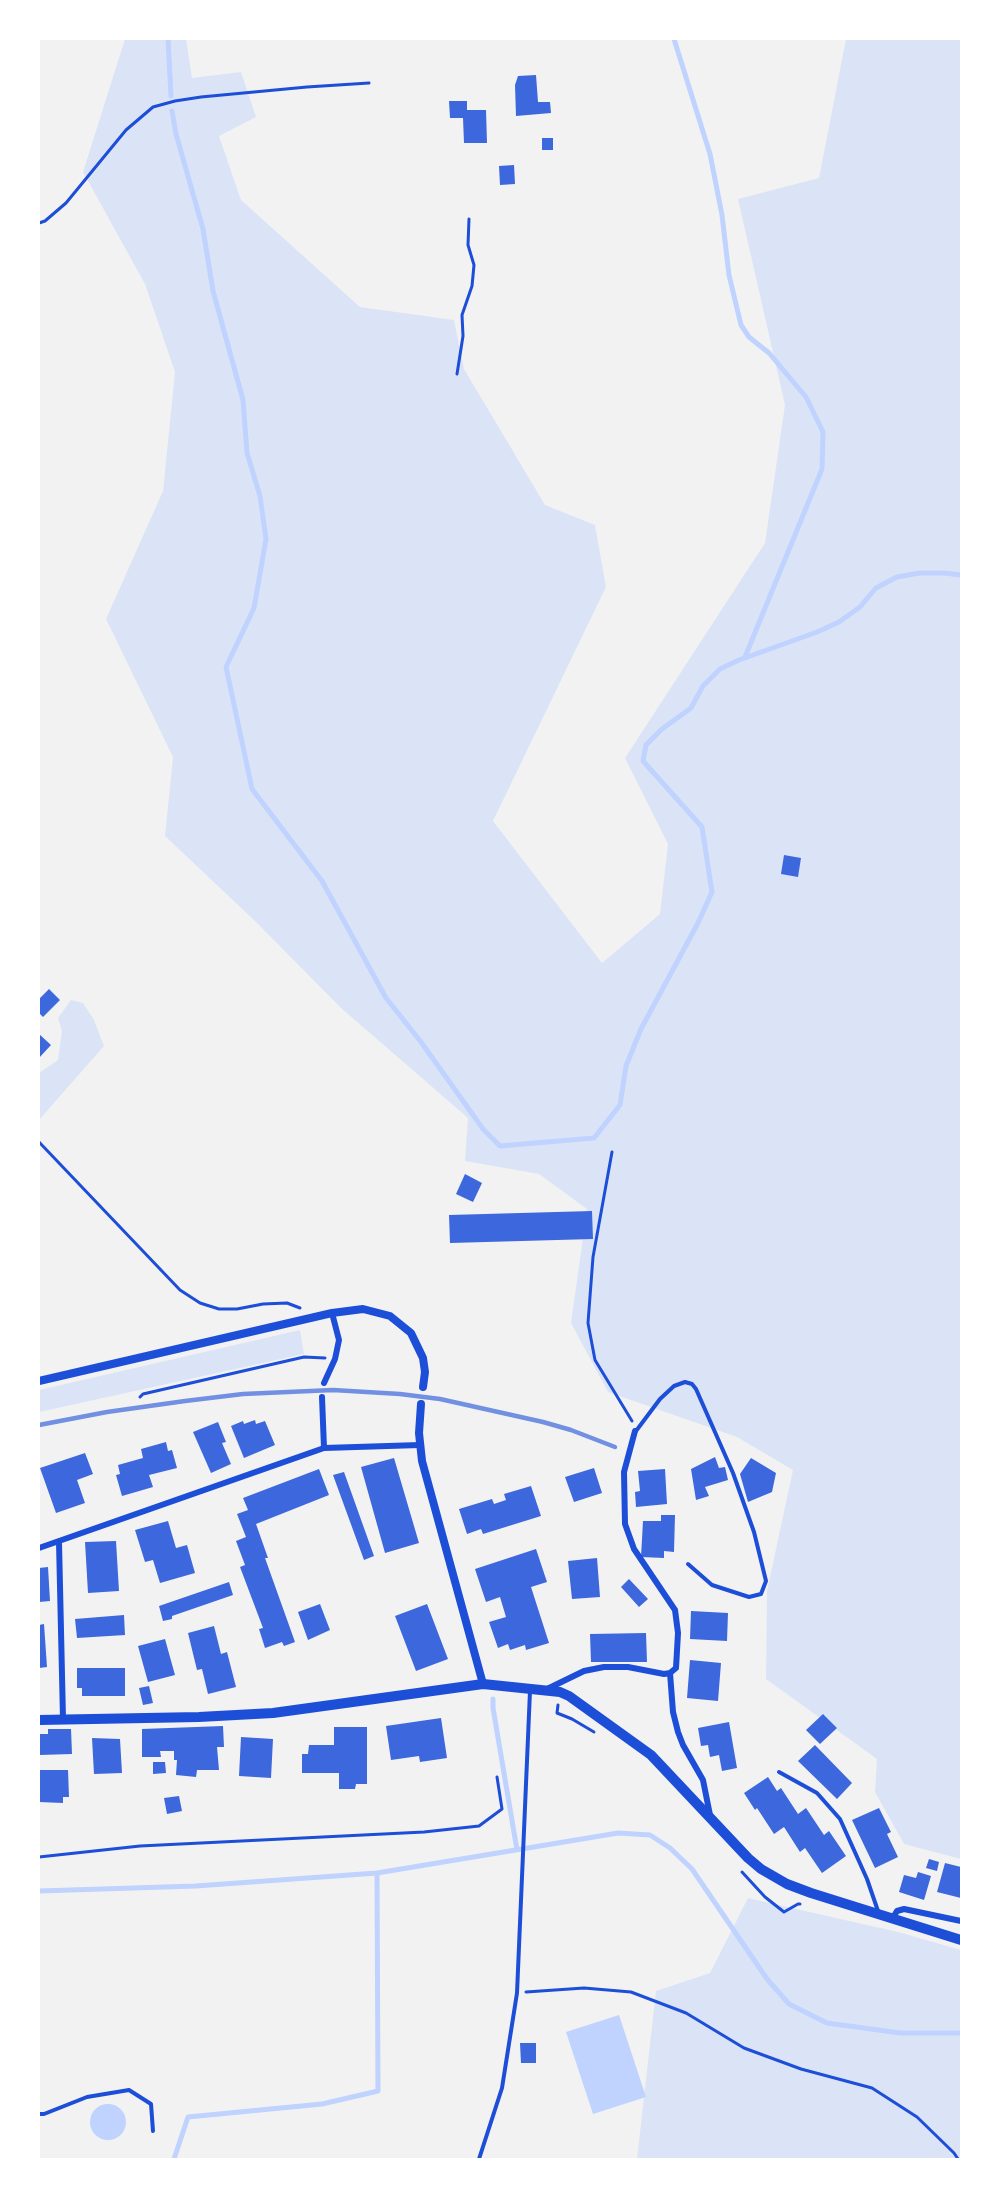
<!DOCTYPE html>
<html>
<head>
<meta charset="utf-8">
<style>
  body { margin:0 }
  #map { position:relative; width:1000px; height:2198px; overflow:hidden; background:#f2f2f2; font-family:Manrope,sans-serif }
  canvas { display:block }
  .frame { position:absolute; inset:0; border:40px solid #fff; pointer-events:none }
</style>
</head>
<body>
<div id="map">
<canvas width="1000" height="2198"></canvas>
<div class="frame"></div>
</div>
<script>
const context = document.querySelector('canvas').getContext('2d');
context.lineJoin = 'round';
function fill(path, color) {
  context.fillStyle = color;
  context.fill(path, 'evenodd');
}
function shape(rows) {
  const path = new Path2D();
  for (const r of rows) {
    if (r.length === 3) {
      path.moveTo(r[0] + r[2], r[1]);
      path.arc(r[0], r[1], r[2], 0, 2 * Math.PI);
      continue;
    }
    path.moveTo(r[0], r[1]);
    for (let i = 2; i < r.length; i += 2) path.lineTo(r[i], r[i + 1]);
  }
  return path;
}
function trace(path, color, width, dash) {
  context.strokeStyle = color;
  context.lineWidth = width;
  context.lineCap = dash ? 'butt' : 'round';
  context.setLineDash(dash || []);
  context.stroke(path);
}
fill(shape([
  [125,39,186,39,192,78,241,72,256,117,219,136,241,200,360,307,454,320,464,369,545,505,595,525,606,587,493,821,602,963,660,914,668,844,625,758,765,543,785,405,738,199,819,178,846,39,961,39,961,1859,904,1844,875,1792,877,1759,766,1679,767,1591,793,1470,737,1437,608,1392,571,1323,587,1209,539,1174,465,1161,468,1118,341,1008,256,922,165,836,173,757,106,619,163,491,175,372,145,284,83,172],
  [71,1000,83,1003,94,1020,104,1046,39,1120,39,1073,58,1060,62,1031,58,1018],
  [300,1330,304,1354,39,1412,39,1390],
  [748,1898,898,1932,961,1950,961,2159,637,2159,656,1991,710,1973]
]), '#dbe4f7');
fill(shape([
  [619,2015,646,2097,593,2114,566,2032],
  [108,2122,18]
]), '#bfd3fe');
trace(shape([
  [168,39,171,96],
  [674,39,710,154,722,215,729,275,741,325,749,337,769,353,806,397,823,432,822,469,745,657],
  [172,111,176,134,203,229,213,291,243,400,247,453,260,496,266,539,254,608,226,667,252,789,322,881,386,998,421,1042,483,1129,500,1146,594,1138,620,1105,626,1066,641,1029,698,923,712,892,702,827,643,761,646,745,662,729,691,708,703,686,720,669,739,660,817,632,839,622,860,607,876,588,897,577,920,573,944,573,961,575],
  [493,1699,493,1708,517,1850],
  [39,1891,196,1886,377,1873,618,1833,650,1835,670,1848,692,1869,767,1979,789,2004,827,2023,900,2033,961,2033],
  [174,2159,188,2117,322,2104,378,2091,377,1873]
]), '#bfd3fe', 5);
fill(shape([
  [536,75,538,102,550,102,551,113,516,116,515,85,518,76],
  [449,101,467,101,467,110,486,110,487,143,464,143,463,118,450,118],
  [542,138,553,138,553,150,542,150],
  [514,165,515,184,500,185,499,166],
  [784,855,801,858,798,877,781,874],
  [49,989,60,1000,43,1017,39,1013,39,999],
  [39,1034,51,1045,39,1058],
  [465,1174,482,1183,473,1202,456,1194],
  [592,1211,593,1239,450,1243,449,1215],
  [255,1420,256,1424,265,1421,275,1445,244,1458,231,1426,243,1421,244,1424],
  [218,1422,226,1442,222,1443,231,1464,211,1473,193,1432],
  [166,1442,168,1451,172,1450,177,1468,149,1475,153,1487,122,1496,116,1475,120,1474,118,1465,143,1458,141,1449],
  [85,1453,93,1474,77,1480,85,1503,56,1513,40,1468],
  [715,1457,719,1468,725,1467,728,1480,705,1487,709,1496,696,1500,691,1469],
  [394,1458,419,1543,385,1553,361,1467],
  [751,1458,776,1473,772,1492,748,1502,740,1474],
  [594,1468,602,1493,574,1502,565,1477],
  [319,1469,329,1495,256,1524,268,1558,265,1558,295,1642,284,1646,282,1642,265,1648,259,1629,263,1628,240,1567,245,1565,236,1541,246,1537,237,1514,248,1510,243,1498],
  [665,1469,667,1504,636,1507,635,1492,640,1491,638,1471],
  [344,1472,374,1556,364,1560,333,1475],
  [531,1486,541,1516,483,1534,481,1529,467,1534,459,1509,492,1499,494,1504,506,1500,504,1494],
  [661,1515,675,1515,674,1552,664,1551,664,1558,641,1557,643,1521,661,1521],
  [168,1521,176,1548,187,1545,195,1573,160,1583,153,1560,145,1562,135,1530],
  [116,1541,119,1591,88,1593,85,1542],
  [536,1549,547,1582,531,1587,549,1643,526,1650,525,1645,510,1650,508,1644,498,1648,489,1622,506,1617,500,1597,486,1602,475,1569],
  [597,1558,600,1597,572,1599,568,1561],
  [48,1567,50,1601,39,1602,39,1568],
  [629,1579,648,1599,639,1607,621,1587],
  [229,1582,233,1595,172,1616,172,1619,163,1621,159,1606],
  [320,1604,330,1630,308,1640,298,1612],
  [427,1604,448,1659,416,1671,395,1616],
  [691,1611,728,1613,727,1641,690,1639],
  [124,1615,125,1635,77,1638,75,1619],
  [44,1624,47,1667,39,1668,39,1625],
  [214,1626,221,1654,227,1652,236,1687,208,1694,202,1669,197,1670,188,1633],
  [646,1633,647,1662,591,1662,590,1634],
  [165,1639,175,1675,148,1682,138,1646],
  [690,1660,721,1663,718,1701,687,1698],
  [77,1668,125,1668,125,1696,82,1696,82,1688,77,1688],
  [149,1686,153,1703,143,1705,139,1688],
  [823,1714,837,1728,820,1744,806,1730],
  [441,1718,447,1758,420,1762,419,1756,391,1760,386,1726],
  [729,1722,737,1768,722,1771,719,1755,710,1757,708,1745,701,1746,698,1728],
  [223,1726,224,1747,217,1747,219,1770,197,1770,196,1777,176,1775,177,1760,174,1760,174,1751,160,1751,161,1757,142,1757,142,1729],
  [334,1727,367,1727,367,1784,356,1784,355,1789,339,1789,339,1773,302,1773,302,1754,308,1754,309,1745,334,1745],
  [48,1729,71,1729,72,1754,39,1755,39,1734,48,1734],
  [241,1737,273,1739,271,1778,239,1776],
  [92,1738,120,1739,122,1773,94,1774],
  [815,1745,852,1783,837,1799,798,1761],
  [153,1762,165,1762,166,1773,153,1774],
  [39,1770,68,1770,69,1797,63,1797,63,1803,39,1802],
  [768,1777,777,1791,781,1788,798,1814,806,1808,824,1835,829,1831,846,1856,822,1873,805,1848,800,1852,784,1827,774,1834,757,1808,755,1810,744,1793],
  [179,1796,182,1811,167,1814,164,1798],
  [879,1808,891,1832,887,1834,898,1857,875,1868,852,1820],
  [929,1859,939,1862,937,1871,926,1868],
  [945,1863,961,1867,961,1898,937,1892],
  [918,1872,931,1876,924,1900,899,1892,904,1875,916,1878],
  [520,2043,536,2043,536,2063,521,2063]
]), '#3d67dc');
trace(shape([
  [39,223,45,221,66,203,126,130,153,107,175,101,201,97,307,87,369,83],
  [457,374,463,336,462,315,472,286,474,265,468,245,469,219],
  [39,1142,180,1290,200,1303,219,1309,237,1309,263,1304,287,1303,300,1308],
  [612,1152,593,1257,588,1323,595,1360,632,1421],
  [140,1397,143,1394,304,1357,325,1358],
  [558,1705,557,1713,572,1719,594,1732],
  [39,1857,140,1846,424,1832,479,1826,502,1809,497,1777],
  [742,1872,765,1897,784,1912,798,1904,800,1904],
  [526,1992,584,1988,631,1992,686,2013,744,2048,801,2069,872,2088,917,2117,954,2153,958,2159]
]), '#1d4ed8', 3);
trace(shape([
  [636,1431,660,1399,674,1386,685,1382,692,1384,696,1389,733,1473,754,1532,766,1581,761,1594,749,1597,712,1585,688,1564],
  [779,1772,817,1793,840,1819,867,1879,878,1911],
  [39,2114,44,2114,87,2097,129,2090,151,2104,153,2131],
  [479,2159,502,2088,517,1993,530,1691]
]), '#1d4ed8', 4);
trace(shape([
  [324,1383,335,1359,339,1340,332,1313],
  [322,1397,324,1448],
  [59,1542,63,1719],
  [39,1548,324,1448,420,1445],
  [670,1673,673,1712,678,1732,683,1745,703,1780,710,1815],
  [547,1689,584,1671,604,1667,628,1667,664,1674,670,1673,676,1668,678,1633,675,1610,634,1549,625,1524,624,1472,635,1431],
  [892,1919,897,1911,904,1909,961,1921]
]), '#1d4ed8', 6);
trace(shape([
  [39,1381,332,1313,363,1309,390,1316,411,1333,423,1358,425,1372,423,1387],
  [421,1404,419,1433,422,1461,483,1684]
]), '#1d4ed8', 8);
trace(shape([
  [39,1720,199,1717,273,1713,483,1684,560,1692,569,1696,651,1755,748,1858,761,1869,787,1884,811,1893,961,1940]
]), '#1d4ed8', 10);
trace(shape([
  [39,1425,107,1412,185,1401,243,1394,333,1390,400,1394,440,1399,543,1422,571,1430,615,1447]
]), '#7290e2', 4.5);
</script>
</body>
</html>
